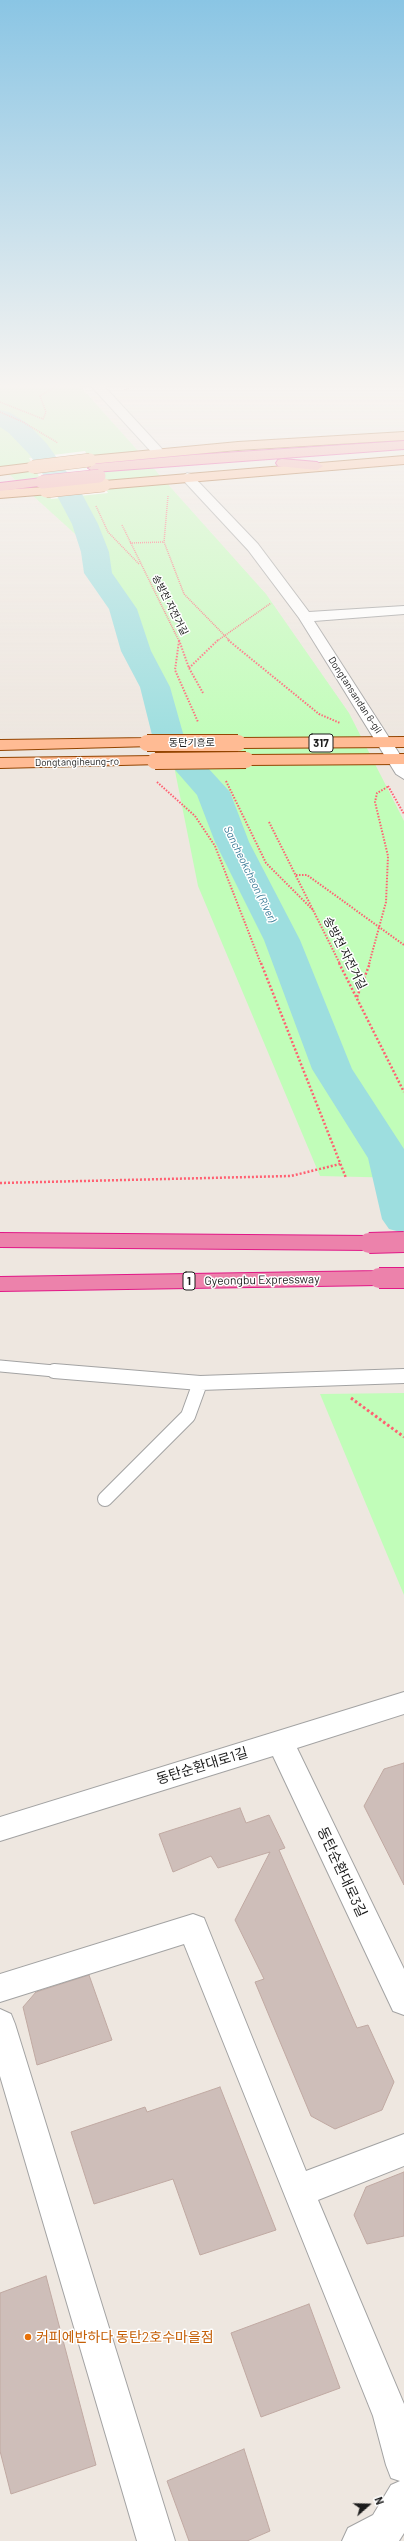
<!DOCTYPE html>
<html>
<head>
<meta charset="utf-8">
<style>
  body { margin:0 }
  #map { position:relative; width:404px; height:2541px; overflow:hidden; background:#eee7e0; font-family:Barlow,sans-serif }
  canvas { display:block }
  .north { position:absolute; left:348px; top:2485px; width:40px; height:40px; -webkit-text-stroke:3px #fff; paint-order:stroke; rotate:70deg; font-size:11px; font-weight:700; line-height:16px; text-align:center; color:#1c1c1c }
  .north::after { content:''; display:block; margin:auto; width:14px; height:18px; background:#1c1c1c; clip-path:polygon(50% 0,100% 100%,50% 72%,0 100%) }
</style>
</head>
<body>
<div id="map">
<canvas width="404" height="2541"></canvas>
<div class="north">N</div>
</div>
<script>
const context = document.querySelector('canvas').getContext('2d');
context.lineJoin = 'round';
function fill(path, color) {
  context.fillStyle = color;
  context.fill(path, 'evenodd');
}
function shape(rows) {
  const path = new Path2D();
  for (const r of rows) {
    path.moveTo(r[0], r[1]);
    for (let i = 2; i < r.length; i += 2) path.lineTo(r[i], r[i + 1]);
  }
  return path;
}
function trace(path, color, width, dash) {
  context.strokeStyle = color;
  context.lineWidth = width;
  context.lineCap = dash ? 'butt' : 'round';
  context.setLineDash(dash || []);
  context.stroke(path);
}
function label(font, color, halo, rows, align = 'center') {
  context.font = font + ' Barlow,"Noto Sans KR",sans-serif';
  context.lineWidth = 3;
  context.setLineDash([]);
  context.textBaseline = 'middle';
  context.strokeStyle = halo;
  context.fillStyle = color;
  for (const [text, x, y, turn = 0] of rows) {
    context.save();
    context.translate(x, y);
    context.rotate((+turn || 0) * Math.PI / 180);
    context.textAlign = isNaN(turn) ? turn : align;
    if (halo) context.strokeText(text, 0, 0);
    context.fillText(text, 0, 0);
    context.restore();
  }
}
fill(shape([
  [0,386,80,386,266,594,349,713,404,821,404,1178,320,1176,198,886,167,731,95,552,0,466],
  [404,1393,404,1595,320,1394]
]), '#c1fdb9');
fill(shape([
  [85,451,108,493,51,499,29,458]
]), '#fff');
fill(shape([
  [0,410,9,412,27,423,47,444,81,492,98,524,109,552,112,573,137,609,151,651,170,687,186,744,230,792,249,842,300,940,352,1069,404,1149,404,1233,389,1229,382,1219,368,1158,312,1069,264,940,215,842,197,795,155,747,140,687,121,651,109,609,84,573,81,552,72,524,55,492,29,454,9,433,0,427,0,410]
]), '#9ddedf');
const building = shape([
  [404,1763,404,1885,364,1806,384,1769,404,1763],
  [240,1808,246,1823,269,1815,285,1848,279,1850,357,2028,368,2025,394,2082,382,2110,335,2129,311,2116,255,1982,264,1979,235,1920,270,1852,218,1868,211,1856,173,1872,159,1834,240,1808],
  [89,1975,112,2040,37,2065,23,2007,36,1992,89,1975],
  [220,2087,276,2230,200,2255,173,2179,94,2204,71,2132,145,2107,147,2112,220,2087],
  [404,2172,404,2236,367,2244,354,2215,366,2187,404,2172],
  [46,2276,96,2465,11,2494,0,2451,0,2293,46,2276],
  [309,2304,340,2388,261,2417,231,2333,309,2304],
  [244,2449,270,2531,247,2541,189,2541,167,2481,244,2449]
]);
fill(building, '#cebeb9');
trace(building, '#c0a9a2', 1);
const serviceFar1 = shape([
  [0,1366,65,1372]
]);
const service = shape([
  [54,1371,200,1383,188,1416,105,1499],
  [200,1383,404,1376]
]);
const minor = shape([
  [404,1692,404,1714,297,1748,404,1969,404,2015,393,2011,273,1756,0,1841,0,1817,404,1692],
  [193,1914,204,1918,208,1928,306,2171,404,2134,404,2166,318,2200,404,2404,404,2533,399,2541,342,2541,348,2528,373,2515,391,2485,400,2481,391,2478,386,2465,373,2416,184,1944,0,2002,0,1974,193,1914],
  [0,2009,11,2014,15,2024,175,2541,137,2541,0,2076,0,2009]
]);
const tertiary = shape([
  [91,386,104,386,163,450,165,453,163,456,155,456,91,386],
  [187,473,191,474,258,544,309,612,404,606,404,614,314,621,404,761,404,779,396,774,299,618,248,550,183,480,181,477,187,473]
]);
const primary = shape([
  [404,432,404,440,238,450,90,464,84,460,90,456,238,442,404,432],
  [404,456,404,464,104,489,98,485,104,481,404,456],
  [33,463,37,464,39,467,37,470,0,475,0,467,33,463],
  [46,487,52,491,50,494,0,498,0,490,46,487],
  [404,737,404,747,238,748,230,743,238,738,404,737],
  [147,738,153,740,155,743,153,746,0,750,0,740,147,738],
  [404,754,404,764,246,765,238,760,246,755,404,754],
  [155,756,163,761,161,764,0,768,0,758,155,756]
]);
const trunk = shape([
  [404,441,404,449,94,472,88,468,94,464,193,455,404,441],
  [282,459,317,462,323,466,317,470,278,466,276,463,278,460,282,459],
  [42,478,48,482,46,485,0,491,0,483,42,478]
]);
const motorway = shape([
  [0,1233,369,1236,377,1238,380,1243,377,1248,369,1250,0,1247,0,1233],
  [379,1271,387,1273,390,1278,387,1283,379,1285,0,1291,0,1277,379,1271]
]);
trace(serviceFar1, '#a3a3a3', 13);
trace(service, '#a3a3a3', 16);
trace(minor, '#a3a3a3', 2);
trace(tertiary, '#a3a3a3', 2);
trace(primary, '#934400', 2);
trace(trunk, '#e11887', 2);
trace(motorway, '#e11887', 2);
trace(shape([
  [124,390,135,386],
  [0,402,43,419,46,412,40,396,56,386],
  [0,412,23,422,58,443],
  [168,496,164,542,184,594,230,641],
  [96,506,108,532,139,564],
  [122,525,179,641],
  [130,543,164,542],
  [217,641,271,603]
]), '#ff6071', 1.5, [1, 1]);
trace(shape([
  [179,640,189,668,203,693],
  [228,640,319,714,340,723],
  [179,641,175,670,198,722],
  [189,668,218,640],
  [226,781,266,863,314,911],
  [157,782,195,816,215,846,261,964],
  [388,786,404,814],
  [269,822,340,964],
  [296,875,307,875,404,945],
  [369,964,386,902,388,856,375,802,377,793,389,786]
]), '#ff6071', 2, [1.5, 1.5]);
trace(shape([
  [261,963,346,1178],
  [339,963,404,1092],
  [357,997,370,963],
  [0,1183,291,1176,340,1164]
]), '#ff6071', 2.5, [2, 2]);
trace(shape([
  [351,1398,404,1437]
]), '#ff6071', 3, [2.5, 2.5]);
trace(serviceFar1, '#fff', 11);
trace(service, '#fff', 14);
fill(minor, '#fff');
fill(tertiary, '#fff');
fill(primary, '#ffbb94');
fill(trunk, '#f69ea0');
fill(motorway, '#ec82ab');
const primaryBridgeFar1 = shape([
  [33,467,90,460],
  [46,491,104,485]
]);
const primaryBridge = shape([
  [147,743,238,743],
  [155,761,246,760]
]);
const trunkBridge = shape([
  [42,482,99,476]
]);
const motorwayBridge = shape([
  [369,1243,404,1242],
  [379,1278,404,1278]
]);
trace(primaryBridgeFar1, '#934400', 14, []);
trace(primaryBridge, '#934400', 18, []);
trace(trunkBridge, '#e11887', 14, []);
trace(motorwayBridge, '#e11887', 22, []);
trace(primaryBridgeFar1, '#ffbb94', 13);
trace(primaryBridge, '#ffbb94', 16);
trace(trunkBridge, '#f69ea0', 13);
trace(motorwayBridge, '#ec82ab', 20);
const sky = context.createLinearGradient(0, 0, 0, 742);
sky.addColorStop(0, '#8ac5e4');
sky.addColorStop(0.52, '#f7f4f1');
sky.addColorStop(1, '#f7f4f100');
context.fillStyle = sky;
context.fillRect(0, 0, 404, 742);
for (const [x, y, r, color] of [
  [28,2337,4,"#e8710a"]
]) {
  const dot = new Path2D();
  dot.arc(x, y, r, 0, 2 * Math.PI);
  context.fillStyle = color;
  context.fill(dot);
  trace(dot, '#fff', 1.5);
}
label('10px', '#1c1c1c', '#fff', [
  ["송방천 자전거길",170,605,63],
  ["Dongtansandan 6-gil",355,695,57],
  ["동탄기흥로",192,743],
  ["Dongtangiheung-ro",77,762,-1]
]);
for (const [x, y, w] of [
  [321,743,24],
  [189,1281,12]
]) {
  const box = new Path2D();
  box.roundRect(x - w / 2, y - 9, w, 18, 3);
  context.fillStyle = '#fff';
  context.fill(box);
  trace(box, '#1c1c1c', 1);
}
label('bold 11px', '#1c1c1c', null, [
  ["317",321,743],
  ["1",189,1281]
]);
label('italic 11px', '#3c7d98', '#fff', [
  ["Sancheokcheon (River)",250,874,64]
]);
label('12px', '#1c1c1c', '#fff', [
  ["송방천 자전거길",345,953,63],
  ["Gyeongbu Expressway",262,1280,-1]
]);
label('14px', '#1c1c1c', '#fff', [
  ["동탄순환대로1길",202,1766,-17],
  ["동탄순환대로3길",342,1872,65]
]);
label('14px', '#c56008', '#fff', [
  ["커피에반하다 동탄2호수마을점",36,2337]
], 'left');
</script>
</body>
</html>
